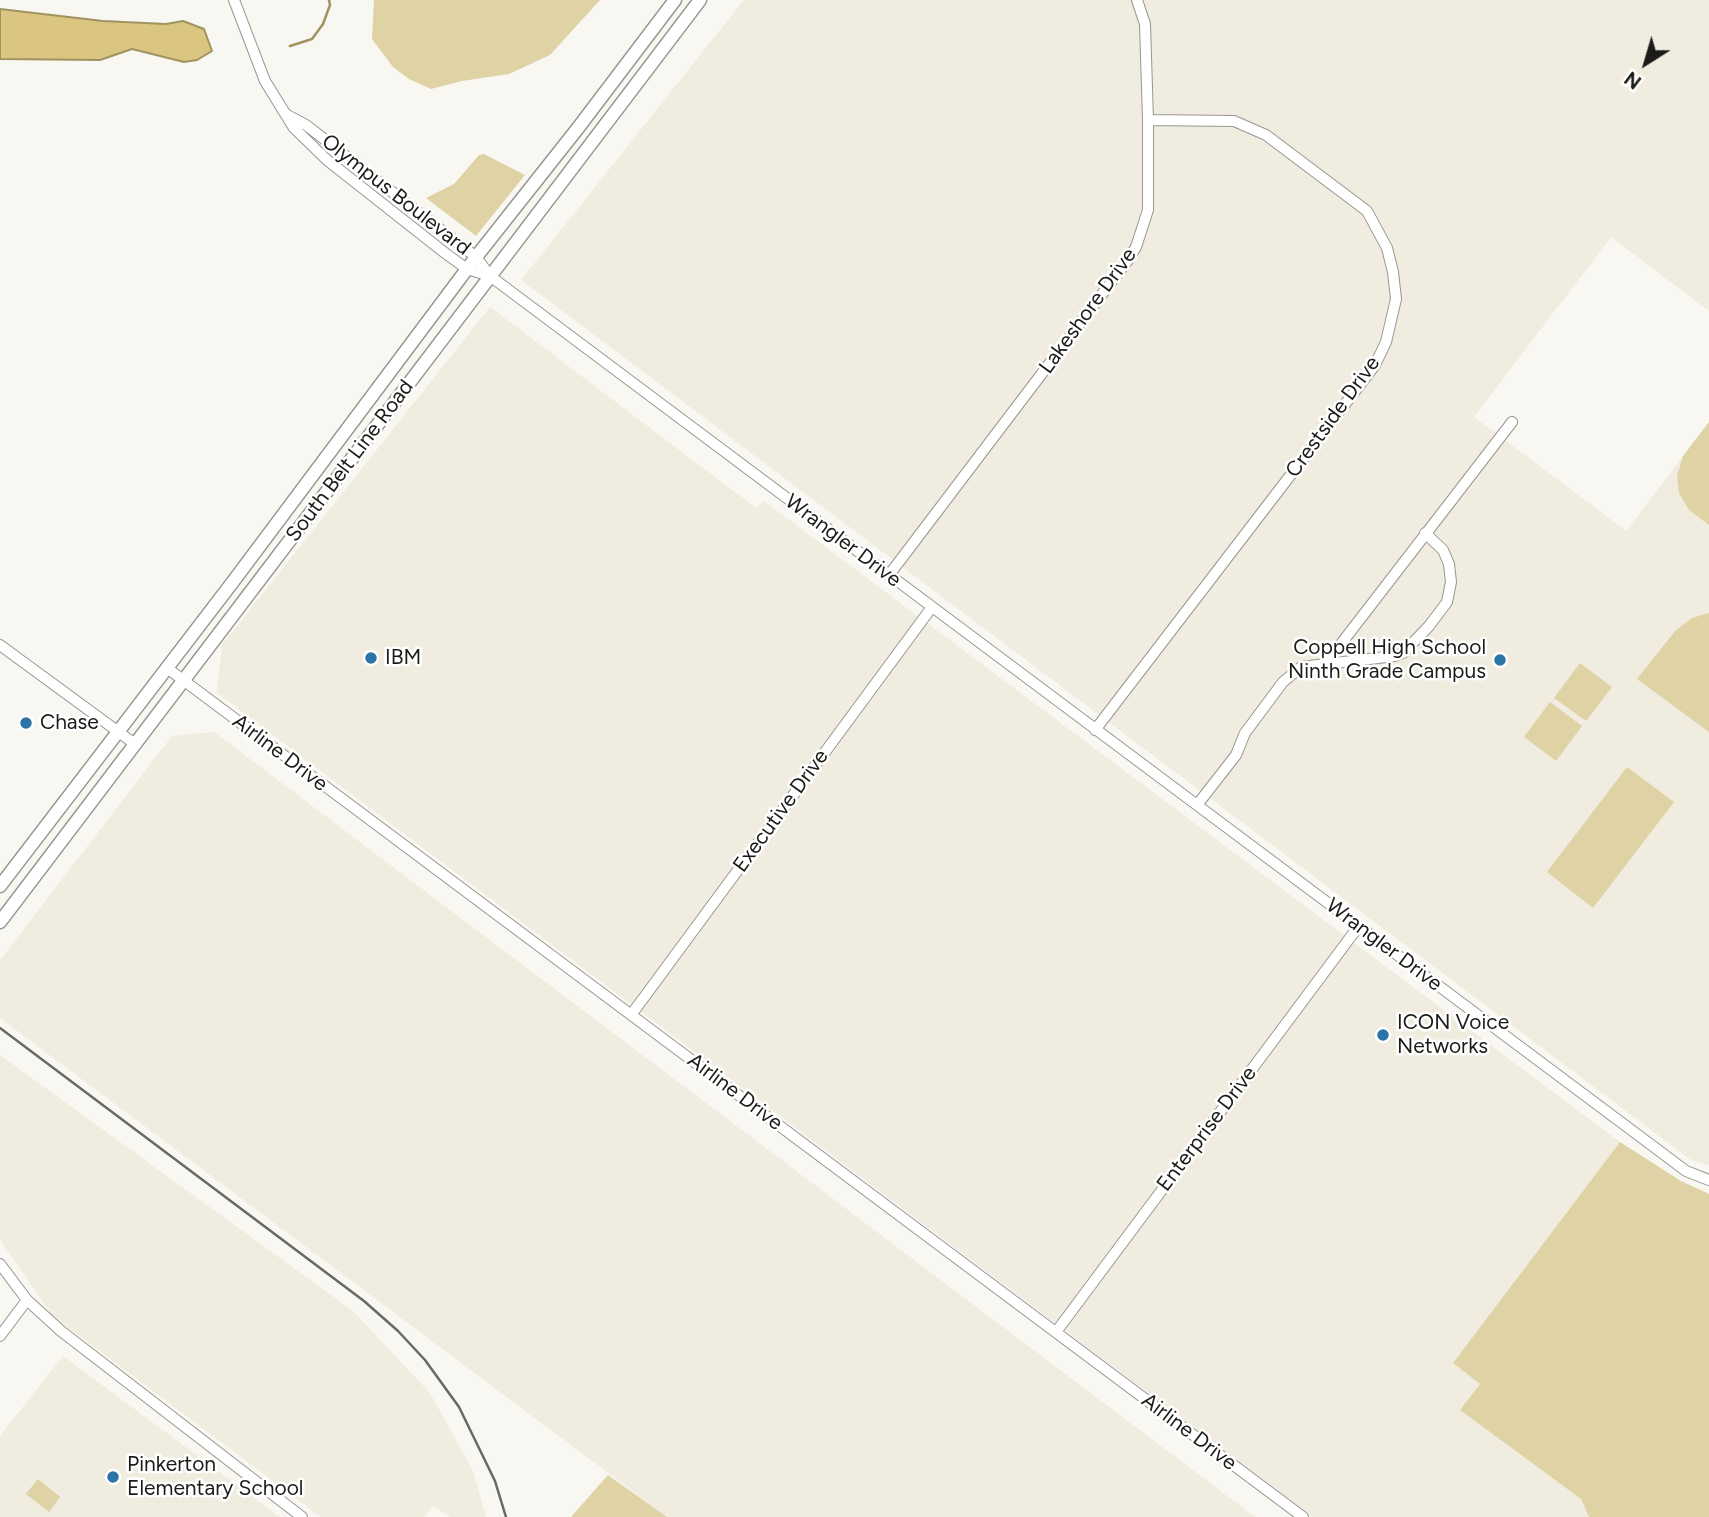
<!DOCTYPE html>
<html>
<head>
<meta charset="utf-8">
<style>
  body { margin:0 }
  #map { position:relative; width:1709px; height:1517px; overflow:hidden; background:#f9f7f1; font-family:Figtree,sans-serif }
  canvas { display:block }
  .north { position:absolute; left:1611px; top:28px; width:70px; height:70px; -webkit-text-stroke:5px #fff; paint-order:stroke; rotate:217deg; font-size:19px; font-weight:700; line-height:28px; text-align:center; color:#1b1b19 }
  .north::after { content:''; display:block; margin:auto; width:24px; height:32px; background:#1b1b19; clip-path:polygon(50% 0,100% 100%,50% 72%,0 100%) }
</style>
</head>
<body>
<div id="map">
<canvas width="1709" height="1517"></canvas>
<div class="north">N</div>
</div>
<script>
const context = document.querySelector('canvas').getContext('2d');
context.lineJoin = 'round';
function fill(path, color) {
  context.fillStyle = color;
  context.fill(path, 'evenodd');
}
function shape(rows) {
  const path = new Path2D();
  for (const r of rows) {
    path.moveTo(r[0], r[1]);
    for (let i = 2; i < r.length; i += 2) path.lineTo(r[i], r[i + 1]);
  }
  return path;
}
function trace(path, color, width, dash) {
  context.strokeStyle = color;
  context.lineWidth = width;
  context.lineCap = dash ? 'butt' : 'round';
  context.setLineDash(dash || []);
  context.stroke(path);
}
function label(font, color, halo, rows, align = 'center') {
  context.font = font + ' Figtree,sans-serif';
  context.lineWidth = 5;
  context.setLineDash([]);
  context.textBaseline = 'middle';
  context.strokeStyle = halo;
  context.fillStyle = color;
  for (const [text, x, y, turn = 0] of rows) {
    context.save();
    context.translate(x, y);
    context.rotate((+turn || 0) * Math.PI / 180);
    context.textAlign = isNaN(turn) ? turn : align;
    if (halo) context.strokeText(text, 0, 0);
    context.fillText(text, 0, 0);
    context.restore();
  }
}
fill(shape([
  [744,0,1709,0,1709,311,1611,237,1474,417,1626,531,1709,422,1709,1165,1691,1160,521,280],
  [490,307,756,508,764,501,1620,1142,1453,1363,1480,1384,1460,1410,1581,1499,1589,1517,1313,1517,217,693,222,645],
  [214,732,1255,1517,667,1517,0,1018,0,960,172,736],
  [0,1055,353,1311,430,1393,473,1471,486,1517,450,1517,433,1506,424,1517,321,1517,53,1316,0,1240],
  [63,1356,280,1517,0,1517,0,1436]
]), '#f0ecdf');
fill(shape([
  [374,0,600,0,550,55,509,74,462,81,431,89,409,79,393,67,372,39],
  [484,154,525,175,476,236,426,198,454,184,479,155],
  [1709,422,1709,525,1689,510,1679,493,1677,476,1683,456],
  [1709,613,1709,732,1637,679,1676,630,1692,618],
  [1580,663,1612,687,1586,721,1554,698],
  [1550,702,1582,726,1556,761,1524,737],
  [1627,767,1674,802,1593,908,1547,872],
  [1620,1142,1681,1181,1709,1194,1709,1517,1589,1517,1581,1499,1460,1410,1480,1384,1453,1363],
  [608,1475,667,1517,571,1517],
  [38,1479,60,1497,49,1512,26,1494]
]), '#dfd2a4');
const water = shape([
  [0,9,103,21,166,24,183,21,204,29,212,51,197,60,184,62,132,49,100,60,0,59,0,9]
]);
fill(water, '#dac680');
trace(water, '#a19361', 2);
trace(shape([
  [290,46,312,39,323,24,330,5,329,0]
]), '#a19361', 2.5);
const minor = shape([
  [234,0,265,81,294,128,327,160,445,253,467,269,490,276],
  [287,115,306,125,476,257,490,276,1642,1138,1686,1171,1709,1180],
  [889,575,1128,260,1136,247,1148,210,1148,120,1145,24,1137,0],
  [0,645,135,744],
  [1327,662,1512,422],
  [167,668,1303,1517],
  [1095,730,1375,365,1386,342,1396,299,1393,272,1387,248,1367,211,1266,135,1234,121,1148,120],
  [1197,805,1236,755,1245,733,1283,682,1301,667,1395,656,1403,653,1429,626,1447,602,1451,582,1449,564,1443,550,1425,533],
  [631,1015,932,607],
  [0,1264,27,1300,61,1331,302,1517],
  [1056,1332,1358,927],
  [0,1336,27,1300]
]);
const major = shape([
  [0,886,232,583,476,257,578,128,675,0],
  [0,922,700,0]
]);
trace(minor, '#989691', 12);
trace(major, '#989691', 15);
trace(minor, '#fff', 10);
trace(major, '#fff', 12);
trace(shape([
  [0,1028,364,1301,398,1331,425,1360,459,1407,495,1481,506,1517]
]), '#686864', 2.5);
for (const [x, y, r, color] of [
  [371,658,7,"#2b74a8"],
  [1500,660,7,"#2b74a8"],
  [26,723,7,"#2b74a8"],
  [1383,1035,7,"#2b74a8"],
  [113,1477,7,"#2b74a8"]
]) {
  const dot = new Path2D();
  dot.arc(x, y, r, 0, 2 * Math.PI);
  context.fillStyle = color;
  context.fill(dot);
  trace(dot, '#fff', 2.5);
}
label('21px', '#1b1b19', '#fff', [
  ["Olympus Boulevard",396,195,38],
  ["Lakeshore Drive",1088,311,-54],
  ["Crestside Drive",1333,417,-54],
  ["South Belt Line Road",350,461,-53],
  ["Wrangler Drive",843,541,37],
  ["Airline Drive",280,753,37],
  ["Executive Drive",781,811,-54],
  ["Wrangler Drive",1384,945,37],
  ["Airline Drive",735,1092,37],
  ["Enterprise Drive",1207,1129,-53],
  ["Airline Drive",1189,1432,37]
]);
label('21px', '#1b1b19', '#fff', [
  ["Coppell High School",1486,648,"right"],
  ["Ninth Grade Campus",1486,672,"right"],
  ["IBM",385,658],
  ["Chase",40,723],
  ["ICON Voice",1397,1023],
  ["Networks",1397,1047],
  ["Pinkerton",127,1465],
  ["Elementary School",127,1489]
], 'left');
</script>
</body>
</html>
